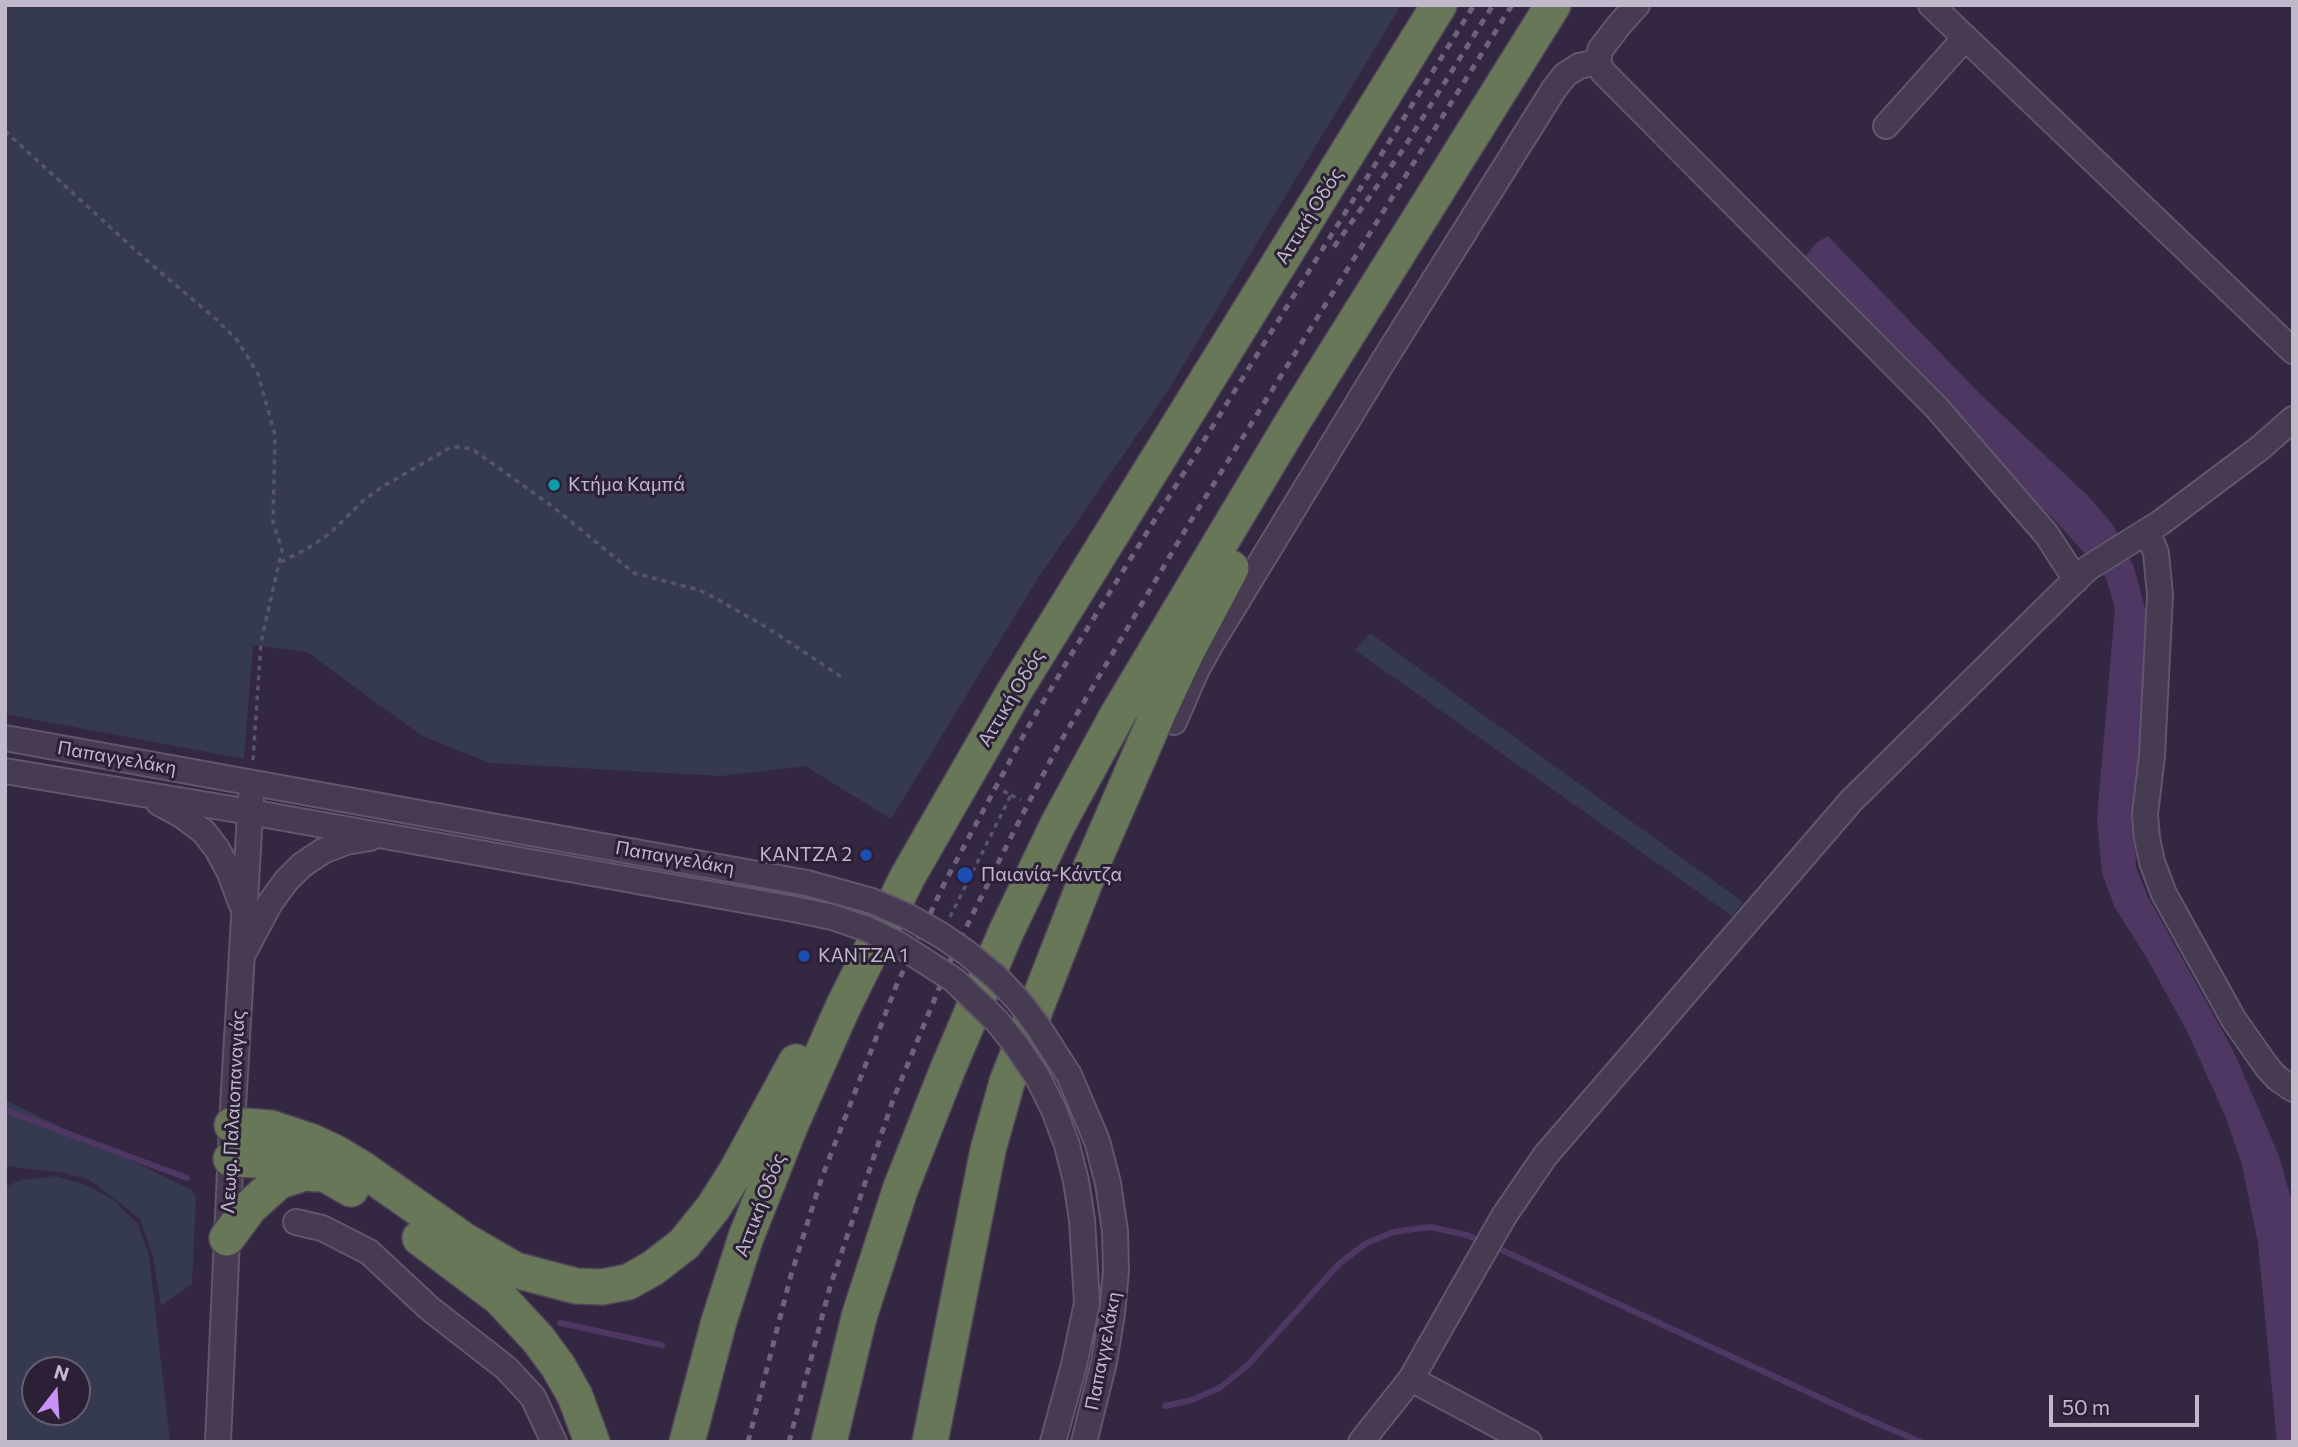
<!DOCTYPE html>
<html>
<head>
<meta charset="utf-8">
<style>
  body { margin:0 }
  #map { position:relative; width:2298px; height:1447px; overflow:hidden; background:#342741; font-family:Commissioner,sans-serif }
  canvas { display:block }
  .frame { position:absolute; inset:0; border:7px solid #c2b8cb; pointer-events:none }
  .north { position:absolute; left:21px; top:1356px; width:70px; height:70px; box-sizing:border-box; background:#2b2036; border:2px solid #675d72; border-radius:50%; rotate:17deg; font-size:19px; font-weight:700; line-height:28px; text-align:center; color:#c2b8cb }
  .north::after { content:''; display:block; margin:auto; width:24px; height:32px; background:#c892f6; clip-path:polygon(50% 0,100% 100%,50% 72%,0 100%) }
  .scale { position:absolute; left:2049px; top:1395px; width:150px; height:32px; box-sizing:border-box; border:4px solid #c2b8cb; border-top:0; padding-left:9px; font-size:21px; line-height:24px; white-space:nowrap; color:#c2b8cb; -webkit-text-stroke:5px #2b2036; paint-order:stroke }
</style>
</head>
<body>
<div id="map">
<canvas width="2298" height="1447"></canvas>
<div class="frame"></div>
<div class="north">N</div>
<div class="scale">50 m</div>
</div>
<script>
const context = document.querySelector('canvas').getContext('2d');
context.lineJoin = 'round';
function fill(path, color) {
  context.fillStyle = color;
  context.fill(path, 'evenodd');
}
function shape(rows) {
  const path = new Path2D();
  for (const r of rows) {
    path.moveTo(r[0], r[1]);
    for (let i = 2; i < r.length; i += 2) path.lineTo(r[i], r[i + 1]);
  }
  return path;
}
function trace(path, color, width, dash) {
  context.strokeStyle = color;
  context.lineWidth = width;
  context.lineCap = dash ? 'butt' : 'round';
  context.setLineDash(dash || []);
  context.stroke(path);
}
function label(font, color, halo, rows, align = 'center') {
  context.font = font + ' Commissioner,sans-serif';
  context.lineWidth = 6;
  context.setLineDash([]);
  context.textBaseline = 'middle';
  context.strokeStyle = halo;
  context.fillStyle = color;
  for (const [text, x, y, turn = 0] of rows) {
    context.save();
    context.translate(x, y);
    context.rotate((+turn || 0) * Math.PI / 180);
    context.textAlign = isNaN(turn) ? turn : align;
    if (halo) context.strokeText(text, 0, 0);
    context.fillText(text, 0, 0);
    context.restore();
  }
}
fill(shape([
  [5,5,1401,5,1167,392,1038,578,891,819,805,766,721,776,490,763,422,736,307,652,253,645,244,759,5,714],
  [1370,633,1743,902,1732,916,1355,650],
  [5,1100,190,1189,196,1196,192,1284,161,1306,153,1256,140,1219,90,1180,65,1173,5,1166],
  [56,1176,86,1185,112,1199,137,1223,149,1255,170,1442,5,1442,5,1187,21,1180],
  [77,1370,77,1412,35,1412,35,1370]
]), '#353a50');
fill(shape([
  [1828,236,1980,394,2089,497,2113,525,2134,567,2151,631,2135,838,2136,867,2148,897,2233,1050,2279,1156,2292,1202,2293,1442,2277,1442,2258,1243,2242,1165,2226,1118,2188,1033,2148,960,2114,906,2102,873,2097,818,2115,608,2106,578,2063,529,1801,262,1816,243]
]), '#4e3863');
trace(shape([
  [5,1110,187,1178],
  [1493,1246,1851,1412,1921,1442],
  [560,1323,662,1345],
  [1165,1406,1192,1400,1221,1387,1249,1364,1339,1264,1365,1244,1393,1232,1430,1227,1467,1235,1483,1242]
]), '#4e3863', 6);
const minor = shape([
  [1637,5,1619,25,1600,50,1598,62,1603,72,1937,408,2047,535,2076,580],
  [1931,5,2293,351],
  [1886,126,1965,38],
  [2147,531,2156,553,2160,595,2152,756,2145,814,2147,838,2152,862,2164,894,2234,1020,2267,1067,2277,1078,2293,1089],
  [1174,722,1196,671,1211,644,1381,365,1554,89,1565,75,1579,66,1598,62],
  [5,738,807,883],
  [5,771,250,812,794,909],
  [159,803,183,816,204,832,217,849,230,873,241,903],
  [245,950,270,903,286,881,302,865,323,851,346,842,370,838],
  [1069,1075,1097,1141,1108,1183,1115,1231,1116,1271,1112,1314,1104,1362,1084,1442],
  [296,1222,322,1228,369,1252,429,1308,506,1368,533,1397,554,1442],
  [218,1442,232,1125,251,797],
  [1053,1442,1074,1365,1087,1303,1082,1220,1076,1181,1067,1145,1054,1110],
  [1361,1442,1411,1379],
  [1529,1442,1411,1379,1504,1216,1545,1156,1851,801,2064,591,2088,568,2160,523,2260,448,2293,419]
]);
const highway = shape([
  [232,1125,271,1128,310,1141,336,1153,361,1168,465,1241,515,1270,576,1286,602,1287,628,1282,653,1268,684,1244,713,1208,737,1170,796,1062],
  [231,1159,282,1161,301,1165,325,1174,351,1189],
  [227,1238,250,1207,279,1181,305,1173,319,1174],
  [420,1238,500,1298,538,1339,558,1366,575,1396,592,1442],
  [687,1442,719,1321,746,1237,791,1124,843,1007,908,876,1015,690,1439,5],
  [829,1442,859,1317,900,1190,947,1071,1006,932,1058,824,1118,714,1292,423,1553,5],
  [930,1442,988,1150,1007,1082,1091,867,1161,706,1187,651,1231,568]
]);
trace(minor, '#61566b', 28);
trace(highway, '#4e4358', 38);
trace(shape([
  [5,131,145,259,217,320,237,340,258,374,275,435,273,522,282,550,261,642,253,760],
  [281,562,310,547,329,534,364,500,382,487,451,447,463,447,475,451,553,507,634,573,699,590,715,598,768,628,843,678],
  [1011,795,1021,800],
  [950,917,1011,795,1001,790]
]), '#56556c', 3.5, [5, 5]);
trace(minor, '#463b51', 24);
trace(highway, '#677758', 35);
trace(shape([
  [1334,247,1402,151,1493,5],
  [748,1442,791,1275,822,1177,897,984,946,880,1027,729,1074,650,1474,5],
  [789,1442,830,1287,893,1100,954,952,1013,833,1058,746,1190,522,1512,5]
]), '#70627d', 5, [7, 7]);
const minorBridge = shape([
  [807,883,872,901,909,917,941,935,967,953,996,977,1018,1000,1037,1025,1069,1075],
  [794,909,832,917,867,929,898,944,954,980,997,1021,1016,1045,1037,1076,1054,1110]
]);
trace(minorBridge, '#61566b', 28, []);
trace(minorBridge, '#463b51', 24);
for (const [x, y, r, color] of [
  [554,485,7,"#0f9aa8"],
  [866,855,7,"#1a4fb4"],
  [965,875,9,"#1a4fb4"],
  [804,956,7,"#1a4fb4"]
]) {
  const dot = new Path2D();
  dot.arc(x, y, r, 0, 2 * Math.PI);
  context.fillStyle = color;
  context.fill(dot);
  trace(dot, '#2b2036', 2.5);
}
label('19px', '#c2b8cb', '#2b2036', [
  ["Αττική Οδός",1309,216,-58],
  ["Αττική Οδός",1011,698,-59],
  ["Παπαγγελάκη",117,758,10],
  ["Παπαγγελάκη",675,858,10],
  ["Λεωφ. Παλαιοπαναγιάς",233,1112,-87],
  ["Αττική Οδός",760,1205,-69],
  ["Παπαγγελάκη",1103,1351,-79]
]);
label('19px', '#c2b8cb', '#2b2036', [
  ["Kτήμα Καμπά",568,485],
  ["ΚΑΝΤΖΑ 2",852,855,"right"],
  ["Παιανία-Κάντζα",981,875],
  ["ΚΑΝΤΖΑ 1",818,956]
], 'left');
</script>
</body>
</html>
